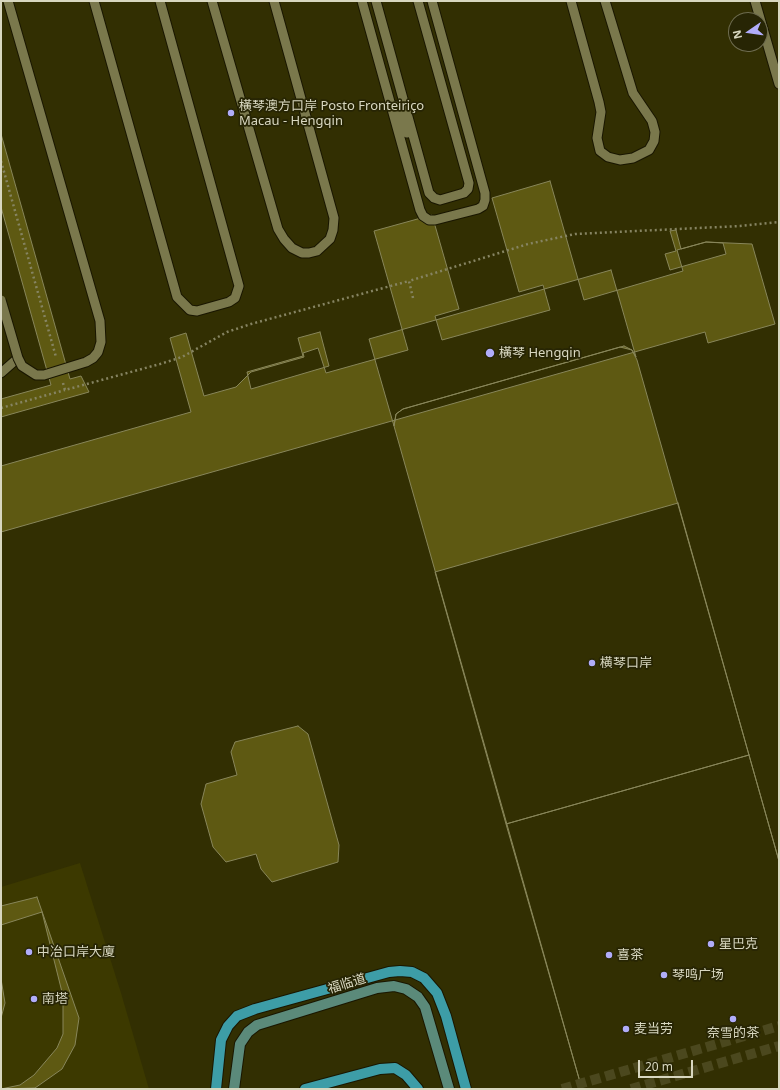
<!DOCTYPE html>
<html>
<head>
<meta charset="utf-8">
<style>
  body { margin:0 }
  #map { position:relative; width:780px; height:1090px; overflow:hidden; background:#322f02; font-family:"Noto Sans",sans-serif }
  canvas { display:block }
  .frame { position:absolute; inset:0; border:2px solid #d8d7c0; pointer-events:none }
  .north { position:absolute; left:728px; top:12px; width:40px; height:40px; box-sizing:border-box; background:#272504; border:1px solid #6e6c4f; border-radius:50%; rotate:257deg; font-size:11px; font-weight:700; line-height:16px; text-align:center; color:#d8d7c0 }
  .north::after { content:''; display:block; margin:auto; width:14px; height:18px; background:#b1adfa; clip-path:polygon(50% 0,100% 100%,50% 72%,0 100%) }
  .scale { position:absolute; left:638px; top:1060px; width:55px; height:18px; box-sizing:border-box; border:2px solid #d8d7c0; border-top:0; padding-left:5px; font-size:12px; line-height:14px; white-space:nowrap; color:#d8d7c0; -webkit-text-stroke:3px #272504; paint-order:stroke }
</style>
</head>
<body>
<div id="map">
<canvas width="780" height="1090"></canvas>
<div class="frame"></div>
<div class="north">N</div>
<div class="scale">20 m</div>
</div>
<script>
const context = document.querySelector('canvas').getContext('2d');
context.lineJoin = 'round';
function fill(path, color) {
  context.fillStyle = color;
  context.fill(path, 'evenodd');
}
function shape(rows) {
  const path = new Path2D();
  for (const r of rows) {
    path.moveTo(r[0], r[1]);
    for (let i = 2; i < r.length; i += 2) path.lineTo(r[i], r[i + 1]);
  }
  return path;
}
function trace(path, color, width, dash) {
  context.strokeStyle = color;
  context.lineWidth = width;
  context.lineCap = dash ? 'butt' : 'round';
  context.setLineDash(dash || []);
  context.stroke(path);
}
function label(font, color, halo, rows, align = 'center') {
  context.font = font + ' "Noto Sans","Noto Sans SC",sans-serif';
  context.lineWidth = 3.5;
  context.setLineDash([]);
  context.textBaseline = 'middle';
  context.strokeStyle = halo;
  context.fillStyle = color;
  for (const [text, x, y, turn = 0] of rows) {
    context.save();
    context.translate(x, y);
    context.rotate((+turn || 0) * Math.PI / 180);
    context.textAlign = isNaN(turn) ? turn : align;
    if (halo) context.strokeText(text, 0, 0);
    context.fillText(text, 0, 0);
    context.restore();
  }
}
fill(shape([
  [80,863,121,993,149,1089,1,1089,1,887]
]), '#3c3900');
const building = shape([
  [1,134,70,379,81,376,89,392,1,417,1,399,51,385,1,207,1,134],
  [550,181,584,300,683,271,677,250,706,242,752,244,775,324,708,343,705,332,1,532,1,466,191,412,170,338,186,333,204,396,236,387,251,372,304,357,303,353,318,348,326,373,408,350,374,231,432,215,459,309,435,316,442,340,550,310,543,285,519,292,492,198,550,181],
  [676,230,681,249,706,242,723,243,726,254,670,270,665,254,676,251,670,231,676,230],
  [611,270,636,357,632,350,620,347,403,409,396,414,394,426,369,339,611,270],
  [320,332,329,366,251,389,247,372,303,356,298,338,320,332],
  [624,346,632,350,637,360,779,861,779,1089,582,1089,394,426,396,414,403,409,624,346],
  [678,503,749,755,506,824,435,572,678,503],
  [298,726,308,734,339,845,338,862,272,882,261,869,256,854,226,862,213,847,201,804,206,784,237,775,231,752,235,742,298,726],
  [749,755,779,861,779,1089,582,1089,506,824,749,755],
  [37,897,79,1018,75,1045,62,1069,35,1088,1,1089,1,906,37,897],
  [42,912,63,996,63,1034,57,1048,34,1075,20,1085,1,1089,1,1018,5,1003,1,979,1,925,42,912]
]);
fill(building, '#5e5912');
trace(building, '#88865a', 1);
trace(shape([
  [562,1089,779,1026],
  [631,1089,779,1046]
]), '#4b481e', 10, [10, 5]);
const lane = shape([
  [212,1,278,229,284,239,292,248,302,253,309,253,317,251,330,239,333,230,334,218,274,1],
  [362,1,420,210,423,216,429,220,435,220,478,209,483,206,485,200,485,193,432,1],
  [376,1,429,193,434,198,440,200,464,193,468,189,469,183,418,1],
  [755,1,779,84],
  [396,106,407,133],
  [1,373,18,358]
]);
const secondary = shape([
  [234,1089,240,1044,248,1032,257,1025,377,988,394,986,406,989,418,997,425,1007,449,1089]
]);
const primary = shape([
  [216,1089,221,1040,228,1026,237,1016,255,1009,389,972,400,971,412,972,424,978,437,993,446,1016,466,1089],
  [305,1089,380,1069,395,1068,406,1075,418,1089]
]);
trace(lane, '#191600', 11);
trace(secondary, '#191600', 12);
trace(primary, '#191600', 12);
trace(shape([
  [1,161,56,357],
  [413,298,409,281,528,244,575,234,740,226,779,222],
  [63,383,65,390,160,364,182,357,227,332,251,324,409,281],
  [1,408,65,390]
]), '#868462', 2.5, [2, 3]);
trace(lane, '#7a784c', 9);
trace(secondary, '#5b8a7a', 10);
trace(primary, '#3d9da7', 10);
const laneBridge = shape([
  [94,1,177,297,190,310,197,311,229,302,235,298,239,286,160,1],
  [571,1,599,102,601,112,597,138,600,151,608,157,620,160,633,158,649,150,654,141,655,132,652,121,633,93,605,1],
  [1,300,18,358,22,366,36,375,44,375,86,362,93,358,98,352,101,342,100,321,8,1]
]);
trace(laneBridge, '#191600', 11, []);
trace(laneBridge, '#7a784c', 9);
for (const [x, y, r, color] of [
  [231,113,4,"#b1adfa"],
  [490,353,5,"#b1adfa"],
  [592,663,4,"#b1adfa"],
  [711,944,4,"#b1adfa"],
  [29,952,4,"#b1adfa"],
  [609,955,4,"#b1adfa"],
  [664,975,4,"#b1adfa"],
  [34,999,4,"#b1adfa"],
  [733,1019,4,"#b1adfa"],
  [626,1029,4,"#b1adfa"]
]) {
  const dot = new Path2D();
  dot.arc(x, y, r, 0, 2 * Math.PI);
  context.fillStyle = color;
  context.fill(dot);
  trace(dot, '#272504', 1.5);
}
label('13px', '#d8d7c0', '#272504', [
  ["橫琴澳方口岸 Posto Fronteiriço",239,106],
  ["Macau - Hengqin",239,121],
  ["橫琴 Hengqin",499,353],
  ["横琴口岸",600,663],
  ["星巴克",719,944],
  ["中冶口岸大廈",37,952],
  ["喜茶",617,955],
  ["琴鸣广场",672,975],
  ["南塔",42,999],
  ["麦当劳",634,1029],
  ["奈雪的茶",733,1033,"center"]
], 'left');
label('13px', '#d8d7c0', '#272504', [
  ["福临道",347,984,-17]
]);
</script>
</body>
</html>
